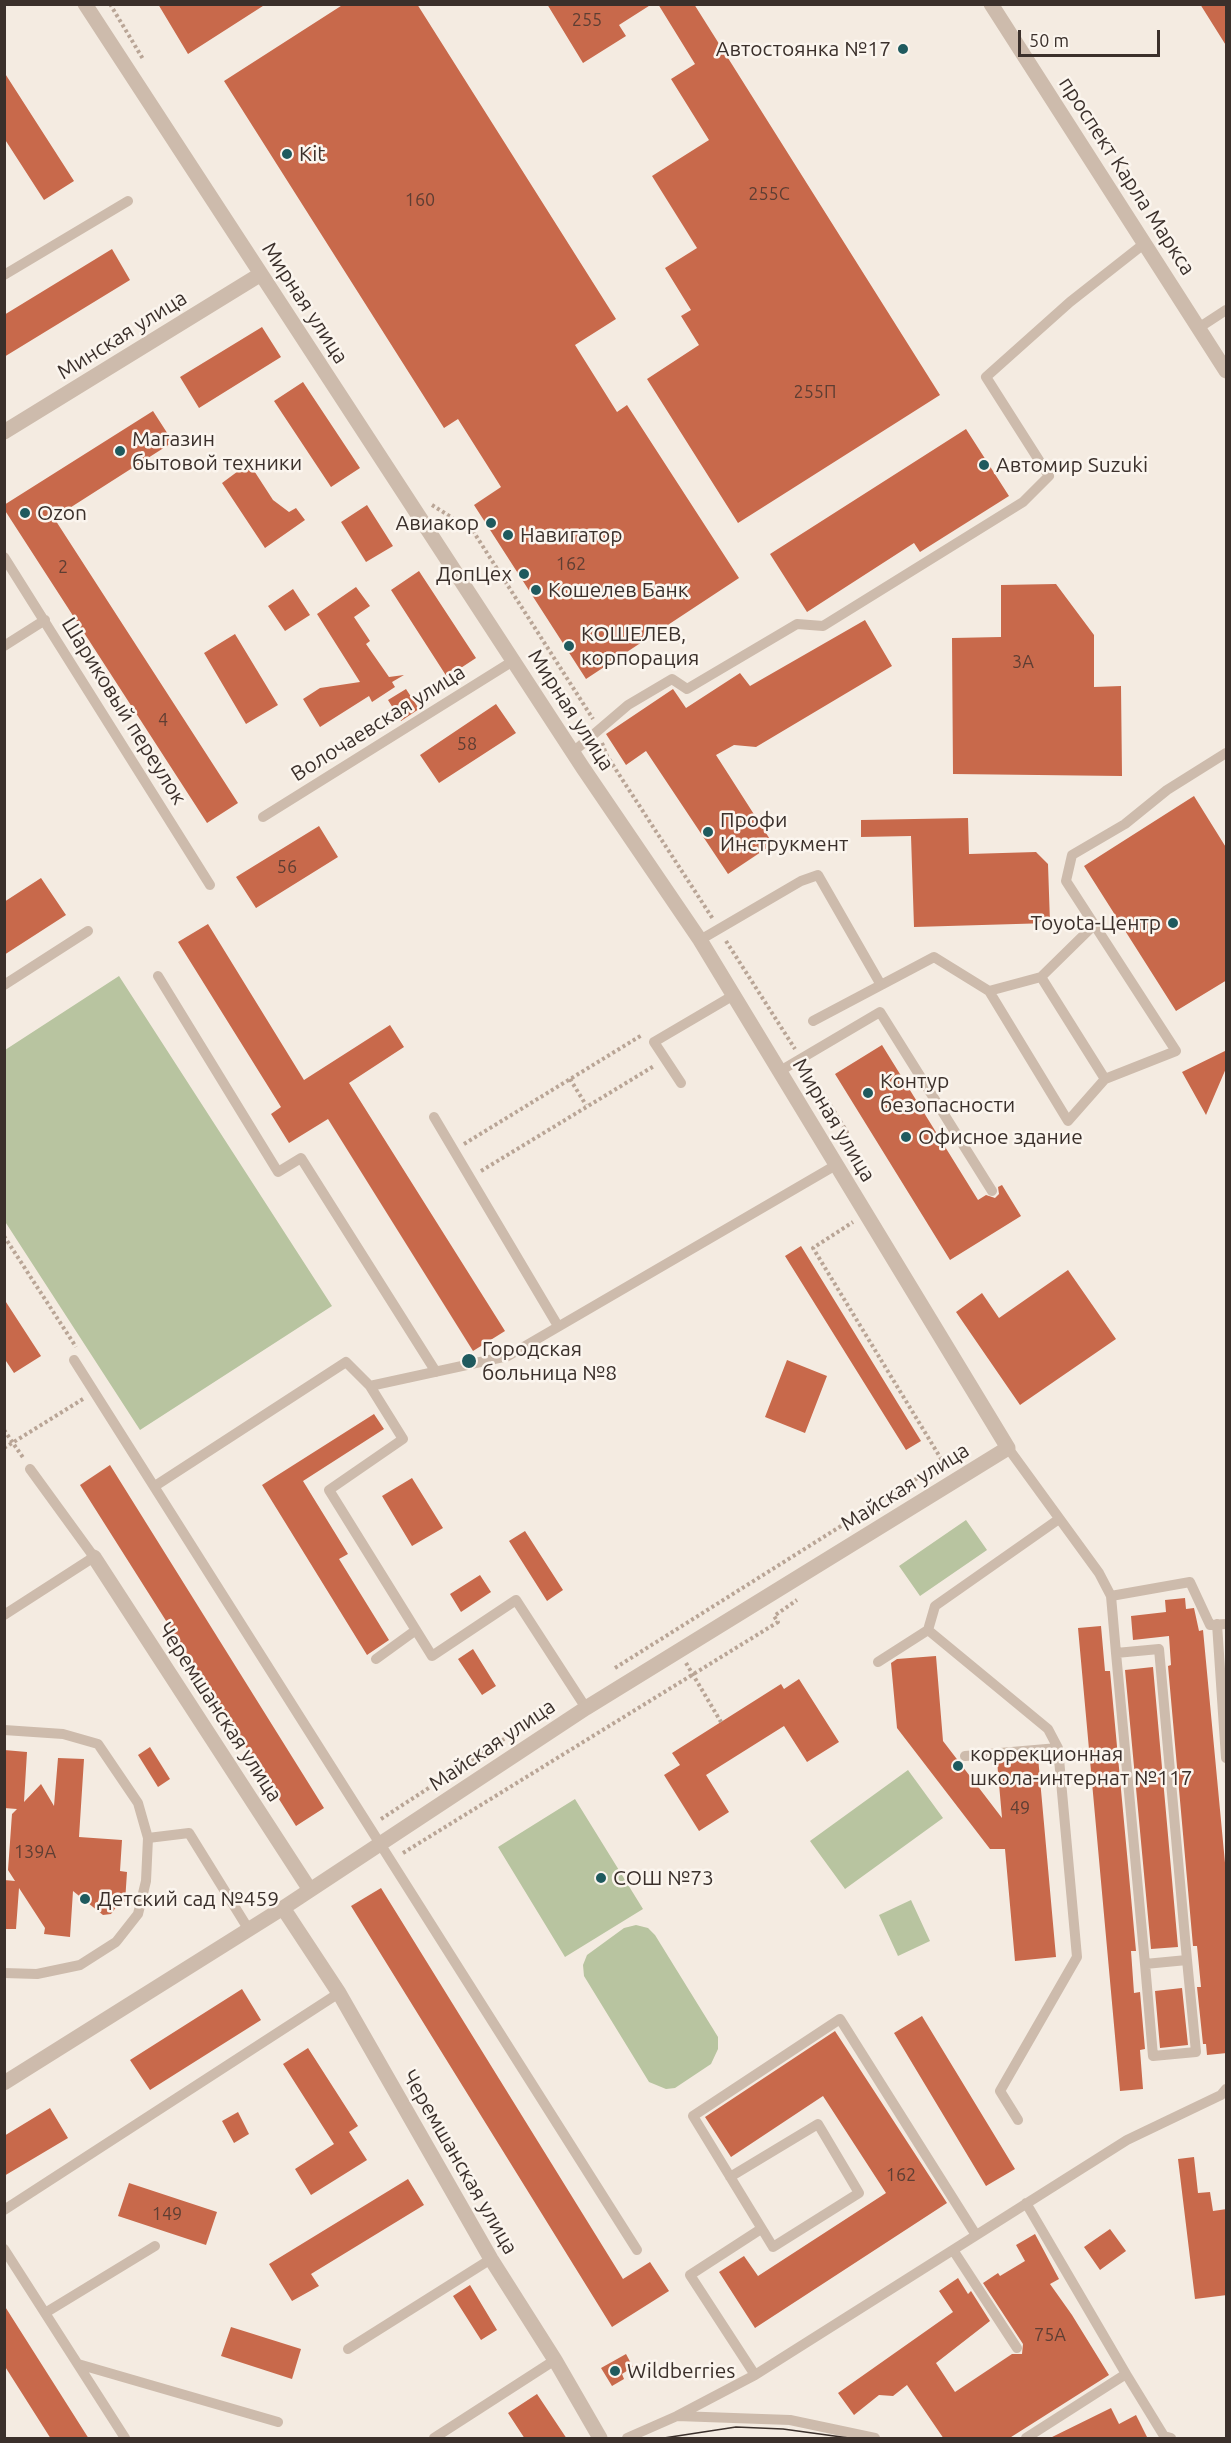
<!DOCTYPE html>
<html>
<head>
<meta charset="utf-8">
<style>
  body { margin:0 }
  #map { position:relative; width:1231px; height:2443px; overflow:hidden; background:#f4ebe1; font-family:Ubuntu,sans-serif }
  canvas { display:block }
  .frame { position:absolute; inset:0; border:6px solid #3b302b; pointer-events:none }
  .scale { position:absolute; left:1018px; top:30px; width:142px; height:27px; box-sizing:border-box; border:3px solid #3b302b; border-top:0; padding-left:8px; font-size:18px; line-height:21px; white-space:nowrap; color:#3b302b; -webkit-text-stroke:4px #fbf5ee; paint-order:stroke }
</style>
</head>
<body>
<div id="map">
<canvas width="1231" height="2443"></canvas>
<div class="frame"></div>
<div class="scale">50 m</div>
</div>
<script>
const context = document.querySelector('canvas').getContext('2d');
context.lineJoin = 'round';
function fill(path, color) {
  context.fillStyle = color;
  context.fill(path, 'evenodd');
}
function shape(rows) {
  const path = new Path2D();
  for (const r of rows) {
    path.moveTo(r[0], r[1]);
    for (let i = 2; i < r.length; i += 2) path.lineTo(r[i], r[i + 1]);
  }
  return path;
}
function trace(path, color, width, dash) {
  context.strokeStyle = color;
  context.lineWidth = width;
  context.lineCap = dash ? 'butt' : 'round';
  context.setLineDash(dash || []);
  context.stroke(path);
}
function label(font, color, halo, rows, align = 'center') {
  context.font = font + ' Ubuntu,sans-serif';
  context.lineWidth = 5;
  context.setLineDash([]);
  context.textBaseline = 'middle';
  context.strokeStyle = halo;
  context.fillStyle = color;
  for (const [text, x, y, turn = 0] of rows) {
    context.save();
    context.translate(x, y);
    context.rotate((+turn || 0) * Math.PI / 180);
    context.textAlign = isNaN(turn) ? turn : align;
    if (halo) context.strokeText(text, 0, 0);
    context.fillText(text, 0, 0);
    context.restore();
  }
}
fill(shape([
  [119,976,332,1306,140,1430,4,1220,5,1050],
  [966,1520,987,1550,920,1596,899,1566],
  [908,1770,943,1818,845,1889,810,1841],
  [575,1799,643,1909,565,1957,498,1847],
  [911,1900,930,1941,898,1956,879,1915],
  [636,1925,648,1928,655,1935,718,2037,718,2049,711,2064,675,2088,666,2089,649,2082,584,1976,583,1965,587,1955,624,1928]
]), '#b8c4a0');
fill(shape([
  [158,4,266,4,188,54],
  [344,4,417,4,616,319,575,345,617,412,627,405,739,578,586,679,474,505,501,487,458,419,444,428,224,81],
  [547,4,652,4,619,25,626,36,583,63],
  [658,4,694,4,940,395,738,523,647,379,699,345,681,316,691,310,665,268,697,248,652,176,709,140,671,79,695,64],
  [1200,4,1227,4,1227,47],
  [4,72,74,181,44,200,4,138],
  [112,249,130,280,4,357,4,315],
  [262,327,281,357,199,408,180,377],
  [303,382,360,468,331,487,274,401],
  [153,411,173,442,54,518,238,803,207,823,4,509,4,505],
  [966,429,1009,496,920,552,914,543,807,612,770,554],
  [249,463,273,500,289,512,296,508,305,520,265,548,222,483],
  [367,505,393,546,366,562,341,522],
  [419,571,476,658,447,677,391,590],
  [1056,584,1094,635,1094,687,1121,686,1122,776,953,774,952,638,1001,637,1001,585],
  [356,587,370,606,354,617,370,641,366,644,389,677,404,675,392,682,395,687,372,702,369,696,320,727,303,699,320,688,360,682,317,614],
  [293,589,310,615,285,631,268,606],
  [865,620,892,666,756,747,734,745,716,755,773,844,728,874,646,751,626,765,606,734,673,689,686,708,740,673,750,686],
  [235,634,278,705,246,724,204,653],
  [406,689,419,709,401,721,388,700],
  [496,704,516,733,439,783,420,755],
  [1194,796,1227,849,1227,980,1176,1011,1084,866],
  [968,818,969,854,1036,852,1048,864,1050,923,914,927,911,836,861,837,861,820],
  [319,826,338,857,256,908,236,877],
  [41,878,66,915,4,955,4,902],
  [208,924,304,1080,390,1025,404,1047,349,1083,505,1331,473,1351,328,1119,289,1143,271,1114,281,1107,178,942],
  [882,1045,978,1200,986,1195,995,1198,999,1194,998,1187,1002,1185,1021,1216,950,1260,835,1074],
  [1227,1050,1227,1066,1206,1115,1182,1072],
  [801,1246,921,1441,906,1450,785,1256],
  [1068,1270,1116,1339,1020,1405,956,1312,982,1293,999,1318],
  [4,1299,41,1356,14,1373,4,1358],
  [787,1360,827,1376,805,1433,765,1417],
  [374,1414,384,1429,303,1481,348,1554,339,1559,389,1640,367,1655,262,1485],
  [110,1465,324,1808,296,1826,80,1485],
  [412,1478,443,1528,412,1546,382,1496],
  [525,1531,563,1590,547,1601,509,1541],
  [480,1575,491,1592,461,1612,450,1594],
  [1185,1598,1186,1609,1194,1608,1199,1631,1203,1630,1227,1884,1227,2053,1207,2055,1206,2044,1203,2044,1197,1987,1201,1987,1197,1946,1193,1946,1168,1666,1171,1665,1169,1636,1133,1640,1131,1616,1166,1612,1165,1600],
  [1101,1626,1105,1671,1110,1671,1136,1951,1131,1951,1134,1993,1140,1992,1145,2049,1140,2050,1143,2089,1120,2091,1078,1628],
  [473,1649,496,1686,482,1695,458,1659],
  [936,1656,943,1741,1002,1818,997,1761,1038,1757,1056,1957,1015,1961,1005,1849,990,1849,897,1728,891,1663,897,1659],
  [1153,1667,1178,1947,1151,1949,1125,1670],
  [799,1679,839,1742,807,1762,784,1726,706,1775,729,1812,699,1831,664,1775,680,1765,672,1753,781,1684,784,1689],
  [150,1747,170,1779,158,1787,138,1755],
  [4,1750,27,1752,24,1802,41,1784,54,1806,58,1758,84,1759,79,1837,122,1840,120,1871,127,1872,125,1902,120,1902,111,1914,103,1915,73,1891,70,1937,44,1934,45,1928,19,1888,16,1929,4,1929,4,1880,15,1881,8,1870,12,1814,17,1809,4,1808],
  [381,1888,623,2279,650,2262,669,2291,612,2327,351,1906],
  [1182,1988,1188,2045,1160,2048,1155,1991],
  [242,1989,261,2020,150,2090,130,2060],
  [922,2016,1015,2169,986,2186,894,2033],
  [835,2031,947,2203,755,2328,719,2272,744,2256,758,2276,886,2193,823,2096,731,2157,705,2117],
  [308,2048,358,2126,349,2132,367,2160,311,2195,295,2169,334,2144,283,2064],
  [50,2108,68,2138,4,2176,4,2136],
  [238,2112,249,2134,234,2143,222,2121],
  [1194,2157,1198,2193,1210,2192,1213,2211,1227,2209,1227,2295,1195,2299,1178,2159],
  [408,2179,424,2205,311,2274,319,2286,292,2301,269,2264],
  [129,2183,217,2212,206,2245,118,2216],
  [1110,2229,1126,2251,1100,2270,1084,2247],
  [1035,2234,1059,2279,1050,2284,1072,2315,1109,2375,1008,2439,944,2439,907,2385,893,2396,879,2395,854,2415,838,2393,953,2312,939,2291,958,2278,968,2294,971,2291,990,2321,936,2363,955,2392,1012,2354,1022,2354,1023,2344,983,2283,998,2273,1000,2276,1025,2261,1016,2245],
  [470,2285,497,2330,481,2340,453,2296],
  [4,2305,89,2439,51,2439,4,2365],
  [231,2327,301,2349,292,2379,221,2356],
  [626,2354,633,2367,622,2374,624,2379,612,2386,601,2368],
  [537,2394,567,2439,525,2439,508,2413],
  [1111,2408,1119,2424,1136,2415,1148,2439,1048,2439]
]), '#c8694b');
trace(shape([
  [110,4,143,59],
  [432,505,473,531,593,719],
  [602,743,607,756,713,919],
  [726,941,795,1049],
  [808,1070,847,1132,839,1141],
  [570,1079,586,1105],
  [464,1144,642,1035],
  [481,1171,654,1066],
  [4,1236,76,1347],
  [4,1430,24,1459],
  [4,1448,83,1399],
  [686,1663,721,1722],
  [615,1668,943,1462,813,1248,853,1222],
  [381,1819,541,1715],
  [403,1853,778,1622,774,1616,797,1600]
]), '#b9a596', 4, [3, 3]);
trace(shape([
  [4,275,128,201],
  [1200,327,1226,310],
  [4,557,210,885],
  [4,646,45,620],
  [573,752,628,705,672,679,687,689,797,624,823,626,1023,502,1049,476,986,377,1070,302,1145,243],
  [263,817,513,661],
  [700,940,801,881,818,875,881,985],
  [158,976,278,1172,301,1158,436,1372],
  [1041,977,1105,1079],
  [4,985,88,931],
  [989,991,1068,1121,1105,1079,1176,1051,1066,881,1072,855,1125,824,1167,790,1226,753],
  [813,1021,934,957,989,991,1041,977,1094,925],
  [780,1071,880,1012,992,1191],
  [681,1083,654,1042,734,995],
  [434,1117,558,1326],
  [74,1360,637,2250],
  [370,1386,403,1439,329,1490,432,1656,516,1600,586,1708],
  [1008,1448,1099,1573,1111,1596,1190,1582,1210,1625,1226,1624],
  [155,1486,346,1362,370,1386,508,1356,836,1165],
  [1111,1596,1116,1653,1145,1964,1187,1960,1159,1649,1116,1653],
  [4,1615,94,1557,30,1469],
  [1217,1624,1226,1758],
  [376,1659,416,1630],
  [878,1662,928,1630],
  [4,1730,63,1734,98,1744,138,1803,148,1838,146,1881,138,1914,116,1942,80,1965,37,1974,4,1973],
  [965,1756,1058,1748],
  [148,1838,189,1833,249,1930],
  [1145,1964,1153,2056,1196,2052,1187,1960],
  [1018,2120,1000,2091,1077,1957,1058,1748,1048,1729,928,1630,935,1606,1059,1519],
  [730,2177,818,2124,859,2193,773,2247,693,2116,840,2019,976,2235],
  [1026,2203,1126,2374,1026,2438],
  [4,2210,339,1993],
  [4,2249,125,2438],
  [953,2250,1017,2348],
  [45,2313,155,2246],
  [348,2349,491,2259],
  [78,2364,278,2422],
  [1126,2374,1164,2436,1171,2438],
  [755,2375,690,2275,761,2229],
  [677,2416,755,2375,1127,2140,1221,2095,1226,2089],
  [434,2438,555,2360],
  [627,2438,677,2416,790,2420,875,2438]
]), '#cdbbac', 10);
trace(shape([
  [991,4,1226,371],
  [4,432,261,274],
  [94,1557,310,1890],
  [283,1908,339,1993,491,2259,555,2360,600,2438],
  [4,2083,283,1908,586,1708,1008,1448,700,940,583,768,85,4]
]), '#cdbbac', 15);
trace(shape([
  [664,2438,736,2427,783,2429,849,2438],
  [738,2438,745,2438]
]), '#3b302b', 1.5);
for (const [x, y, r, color] of [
  [903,49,6,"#1f5a5e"],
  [287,154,6,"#1f5a5e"],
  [120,451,6,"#1f5a5e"],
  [984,465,6,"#1f5a5e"],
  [25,513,6,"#1f5a5e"],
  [491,523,6,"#1f5a5e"],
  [508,535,6,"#1f5a5e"],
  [524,574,6,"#1f5a5e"],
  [536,590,6,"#1f5a5e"],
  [569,646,6,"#1f5a5e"],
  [708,832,6,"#1f5a5e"],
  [1173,923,6,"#1f5a5e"],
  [868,1093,6,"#1f5a5e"],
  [906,1137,6,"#1f5a5e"],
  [469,1361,8,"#1f5a5e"],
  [958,1766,6,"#1f5a5e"],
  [601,1878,6,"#1f5a5e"],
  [85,1899,6,"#1f5a5e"],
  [615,2371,6,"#1f5a5e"]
]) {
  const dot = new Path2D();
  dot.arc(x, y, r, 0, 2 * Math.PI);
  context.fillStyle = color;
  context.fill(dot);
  trace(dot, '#fbf5ee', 2);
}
label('18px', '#5e3e33', null, [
  ["255",587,20],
  ["255С",769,194],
  ["160",420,200],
  ["255П",815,392],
  ["162",571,564],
  ["2",63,567],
  ["3А",1023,662],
  ["4",163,720],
  ["58",467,744],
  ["56",287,867],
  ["49",1020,1808],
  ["139А",35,1852],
  ["162",901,2175],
  ["149",167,2214],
  ["75А",1050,2335]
]);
label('21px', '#3b302b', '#fbf5ee', [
  ["Автостоянка №17",891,49,"right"],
  ["Kit",299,154],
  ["Магазин",132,439],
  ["бытовой техники",132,463],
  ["Автомир Suzuki",996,465],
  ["Ozon",37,513],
  ["Авиакор",479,523,"right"],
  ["Навигатор",520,535],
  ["ДопЦех",512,574,"right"],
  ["Кошелев Банк",548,590],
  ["КОШЕЛЕВ,",581,634],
  ["корпорация",581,658],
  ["Профи",720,820],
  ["Инструкмент",720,844],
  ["Toyota-Центр",1161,923,"right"],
  ["Контур",880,1081],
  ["безопасности",880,1105],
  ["Офисное здание",918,1137],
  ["Городская",482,1349],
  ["больница №8",482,1373],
  ["коррекционная",970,1754],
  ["школа-интернат №117",970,1778],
  ["СОШ №73",613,1878],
  ["Детский сад №459",97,1899],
  ["Wildberries",627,2371]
], 'left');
label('21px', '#3b302b', '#fbf5ee', [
  ["проспект Карла Маркса",1127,176,57],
  ["Мирная улица",305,303,57],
  ["Минская улица",122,335,-32],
  ["Мирная улица",571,710,57],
  ["Шариковый переулок",124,711,58],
  ["Волочаевская улица",378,723,-32],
  ["Мирная улица",834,1120,59],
  ["Майская улица",905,1487,-32],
  ["Черемшанская улица",220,1712,57],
  ["Майская улица",492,1745,-34],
  ["Черемшанская улица",460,2162,60]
]);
</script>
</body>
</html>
